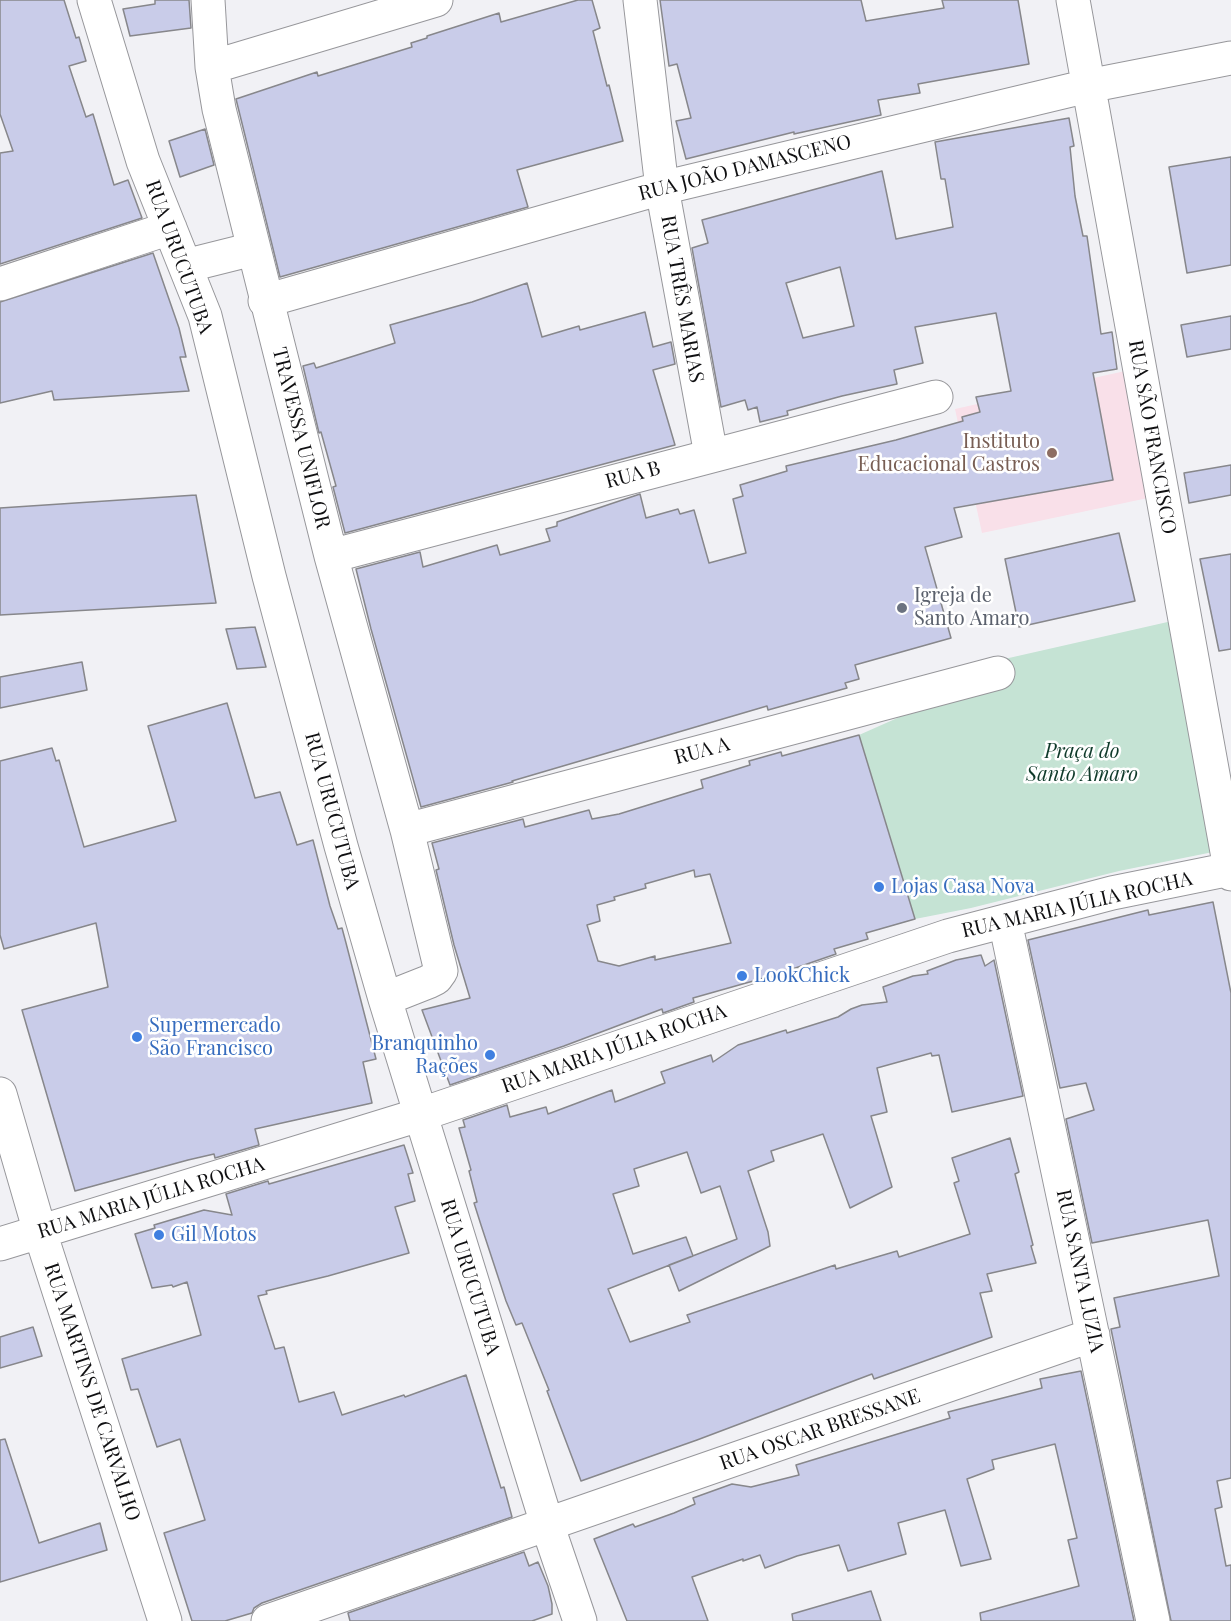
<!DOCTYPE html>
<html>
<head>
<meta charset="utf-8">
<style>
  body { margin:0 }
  canvas { display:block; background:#f1f1f5 }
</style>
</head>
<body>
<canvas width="1231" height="1621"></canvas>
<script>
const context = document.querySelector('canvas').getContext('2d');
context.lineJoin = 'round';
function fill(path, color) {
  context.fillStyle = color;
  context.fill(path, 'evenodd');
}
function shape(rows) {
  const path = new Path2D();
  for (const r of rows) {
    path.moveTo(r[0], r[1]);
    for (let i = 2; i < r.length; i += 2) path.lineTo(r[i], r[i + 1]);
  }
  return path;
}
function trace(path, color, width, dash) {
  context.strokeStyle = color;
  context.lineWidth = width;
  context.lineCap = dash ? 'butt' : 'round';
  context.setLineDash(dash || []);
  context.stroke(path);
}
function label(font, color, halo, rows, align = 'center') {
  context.font = font + ' "Playfair Display",serif';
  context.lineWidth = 5;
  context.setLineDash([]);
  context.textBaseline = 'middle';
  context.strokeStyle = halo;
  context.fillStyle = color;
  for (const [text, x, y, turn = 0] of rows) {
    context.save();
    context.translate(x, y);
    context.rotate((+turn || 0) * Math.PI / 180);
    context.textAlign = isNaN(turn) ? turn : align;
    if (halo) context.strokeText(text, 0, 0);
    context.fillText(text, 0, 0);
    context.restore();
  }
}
fill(shape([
  [1125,371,1148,498,982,533,955,409]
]), '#f9e0e9');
fill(shape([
  [1172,621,1213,852,1119,871,971,908,915,919,859,735,938,700,1000,660]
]), '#c5e3d4');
const building = shape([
  [0,0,64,0,76,38,79,37,86,61,69,66,86,117,93,114,114,185,128,180,142,218,0,264,0,153,13,151,0,114,0,0],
  [155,0,189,0,191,28,130,36,123,9,155,4,155,0],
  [578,0,592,0,600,28,593,31,607,86,609,85,623,141,517,170,528,207,280,277,236,99,317,72,318,76,412,47,411,43,427,38,427,36,499,13,501,22,578,0],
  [660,0,861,0,866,21,944,8,942,0,1018,0,1029,64,918,84,920,93,878,100,881,115,794,134,794,132,686,159,676,121,691,118,677,64,669,66,660,0],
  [1069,118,1074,146,1070,147,1075,196,1083,236,1087,236,1101,334,1112,332,1117,369,1093,373,1113,480,954,508,962,537,925,547,951,638,855,665,859,679,845,683,847,688,768,710,767,706,512,781,513,782,421,807,371,629,356,569,420,552,423,567,497,545,500,555,550,541,546,529,557,526,557,522,640,494,646,518,678,509,680,514,694,510,709,563,746,553,733,499,743,496,740,485,787,471,786,466,896,440,963,421,962,417,980,412,976,397,1011,391,996,313,915,327,923,363,894,370,897,384,842,396,787,411,788,415,760,422,757,407,748,410,745,400,721,407,692,248,708,243,702,220,882,171,896,239,953,227,945,179,941,179,935,142,1069,118],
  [840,267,854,326,803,338,786,283,840,267],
  [205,129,214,165,180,177,169,141,205,129],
  [1231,157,1231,265,1187,273,1169,167,1231,157],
  [153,253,179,328,186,357,180,357,189,391,54,400,52,391,0,403,0,302,153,253],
  [527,283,542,337,579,326,580,330,645,312,653,347,671,342,675,364,653,370,675,445,345,533,333,487,336,486,321,432,319,433,303,366,314,363,316,368,395,343,390,325,472,302,527,283],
  [1231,316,1231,349,1187,357,1181,325,1231,316],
  [1231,465,1231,495,1189,503,1184,473,1231,465],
  [196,495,216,603,0,615,0,508,196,495],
  [1119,533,1135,601,1019,627,1005,559,1119,533],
  [1231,554,1231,649,1219,651,1200,559,1231,554],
  [255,627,266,667,237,669,226,629,255,627],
  [82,662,87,690,0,708,0,677,82,662],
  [227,703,255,798,280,792,297,845,313,840,330,906,338,929,342,928,346,943,376,1059,363,1062,372,1103,255,1129,259,1145,215,1158,214,1154,188,1160,75,1191,22,1010,108,987,96,923,4,949,0,935,0,761,52,748,56,761,59,760,84,847,176,821,148,726,227,703],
  [859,735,915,919,866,933,868,939,834,949,836,954,778,974,693,998,694,1002,663,1013,662,1009,564,1046,450,1085,422,1010,470,998,454,945,436,870,439,869,432,843,523,819,525,827,589,810,592,819,619,814,703,788,701,780,750,765,749,761,781,752,782,756,859,735],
  [694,870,695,877,710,874,731,943,655,960,655,956,619,966,598,961,587,925,600,921,597,905,615,900,614,897,646,888,645,884,694,870],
  [1213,902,1231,993,1231,1478,1217,1481,1222,1507,1215,1509,1226,1566,1231,1565,1231,1621,1171,1621,1111,1329,1120,1327,1114,1298,1219,1276,1208,1220,1092,1243,1066,1119,1094,1110,1086,1083,1060,1088,1028,940,1148,910,1149,915,1213,902],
  [981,955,985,966,994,960,1023,1096,952,1112,939,1055,932,1056,931,1053,877,1068,887,1112,871,1116,892,1187,850,1208,823,1134,771,1151,774,1161,748,1171,768,1232,770,1246,679,1291,669,1265,737,1239,720,1186,701,1193,687,1152,634,1169,639,1186,613,1194,633,1254,686,1237,693,1256,608,1289,630,1342,690,1322,687,1315,835,1265,836,1269,897,1251,899,1257,970,1234,954,1183,959,1181,952,1158,1010,1138,1019,1172,1015,1174,1033,1245,1031,1246,1036,1263,987,1274,992,1291,980,1293,992,1337,874,1379,872,1374,697,1440,581,1481,547,1391,549,1390,522,1323,516,1325,506,1301,481,1225,474,1203,477,1202,469,1171,471,1170,459,1128,465,1127,463,1120,507,1105,510,1117,546,1107,548,1114,612,1090,615,1102,665,1083,661,1072,711,1055,713,1062,738,1045,786,1030,787,1033,838,1017,851,1009,862,1005,887,1002,883,987,913,976,928,974,927,971,956,960,981,955],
  [404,1145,413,1173,408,1174,415,1201,395,1207,409,1253,328,1276,266,1291,267,1294,258,1296,275,1349,284,1347,299,1402,334,1392,342,1415,404,1395,405,1397,466,1375,501,1488,504,1487,512,1517,262,1603,254,1608,252,1613,225,1621,192,1621,164,1533,205,1520,180,1439,157,1447,138,1389,131,1390,122,1359,201,1335,187,1282,173,1287,172,1285,152,1288,135,1234,155,1228,154,1225,204,1210,232,1215,226,1194,268,1181,269,1184,404,1145],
  [33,1327,42,1356,0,1368,0,1337,33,1327],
  [1081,1371,1134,1621,981,1621,980,1613,1079,1586,1068,1540,1077,1538,1055,1444,992,1460,994,1469,967,1479,991,1559,961,1566,945,1510,898,1523,906,1554,848,1571,839,1545,797,1556,765,1568,760,1555,743,1561,743,1559,692,1577,708,1621,627,1621,594,1539,633,1524,635,1527,674,1513,695,1504,693,1498,732,1484,751,1487,799,1475,796,1465,950,1418,948,1412,1042,1388,1040,1379,1081,1371],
  [5,1439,39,1543,100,1523,107,1550,0,1582,0,1440,5,1439],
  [524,1552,529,1566,538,1562,548,1586,552,1604,552,1614,532,1621,350,1621,348,1613,524,1552],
  [871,1591,881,1621,793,1621,792,1614,871,1591]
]);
fill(building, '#c9cce9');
trace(building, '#87878b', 1.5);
const minor = shape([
  [94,0,143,161,205,316,269,576,341,846,385,999,547,1524,580,1621],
  [208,0,212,67,219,109,331,556,407,830,441,971,436,978,428,982,385,999],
  [640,0,662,188,711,455],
  [1073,0,1231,874],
  [212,67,436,0],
  [185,266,253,249],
  [0,284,170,228],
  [265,301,662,188,1088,86,1231,58],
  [331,556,936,397],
  [407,830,998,673],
  [1005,921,1153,1621],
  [0,1094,40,1232,165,1621],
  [0,1244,419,1115,948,936,1112,893,1231,869],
  [268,1621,1093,1335]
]);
trace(minor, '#97979b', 35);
trace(minor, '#fff', 33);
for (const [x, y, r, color] of [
  [1052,453,6,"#8d6e63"],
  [902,608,6,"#6b7280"],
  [879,887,6,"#3f7fe0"],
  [742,976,6,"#3f7fe0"],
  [137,1037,6,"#3f7fe0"],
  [490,1055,6,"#3f7fe0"],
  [159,1235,6,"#3f7fe0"]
]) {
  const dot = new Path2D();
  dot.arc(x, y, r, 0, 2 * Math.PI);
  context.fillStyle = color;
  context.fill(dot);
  trace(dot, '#fff', 2);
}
label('20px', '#101012', '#fff', [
  ["RUA JOÃO DAMASCENO",745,168,-14],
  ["RUA URUCUTUBA",179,257,70],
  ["RUA TRÊS MARIAS",682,299,80],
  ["RUA SÃO FRANCISCO",1152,437,80],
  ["TRAVESSA UNIFLOR",301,438,76],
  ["RUA B",633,475,-15],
  ["RUA A",702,751,-15],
  ["RUA URUCUTUBA",332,811,75],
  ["RUA MARIA JÚLIA ROCHA",1077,905,-13],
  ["RUA MARIA JÚLIA ROCHA",614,1049,-19],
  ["RUA MARIA JÚLIA ROCHA",151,1198,-17],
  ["RUA SANTA LUZIA",1080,1271,78],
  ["RUA URUCUTUBA",470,1277,73],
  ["RUA MARTINS DE CARVALHO",92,1392,72],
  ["RUA OSCAR BRESSANE",820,1430,-19]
]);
label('20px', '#785e54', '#fff', [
  ["Instituto",1040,442],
  ["Educacional Castros",1040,465]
], 'right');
label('20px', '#5b616d', '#fff', [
  ["Igreja de",914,596],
  ["Santo Amaro",914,619]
], 'left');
label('italic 20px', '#0f3a2a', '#fff', [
  ["Praça do",1082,752],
  ["Santo Amaro",1082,775]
]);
label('20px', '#366cbe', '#fff', [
  ["Lojas Casa Nova",891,887],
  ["LookChick",754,976],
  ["Supermercado",149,1026],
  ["São Francisco",149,1049],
  ["Branquinho",478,1044,"right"],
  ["Rações",478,1067,"right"],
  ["Gil Motos",171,1235]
], 'left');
</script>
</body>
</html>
